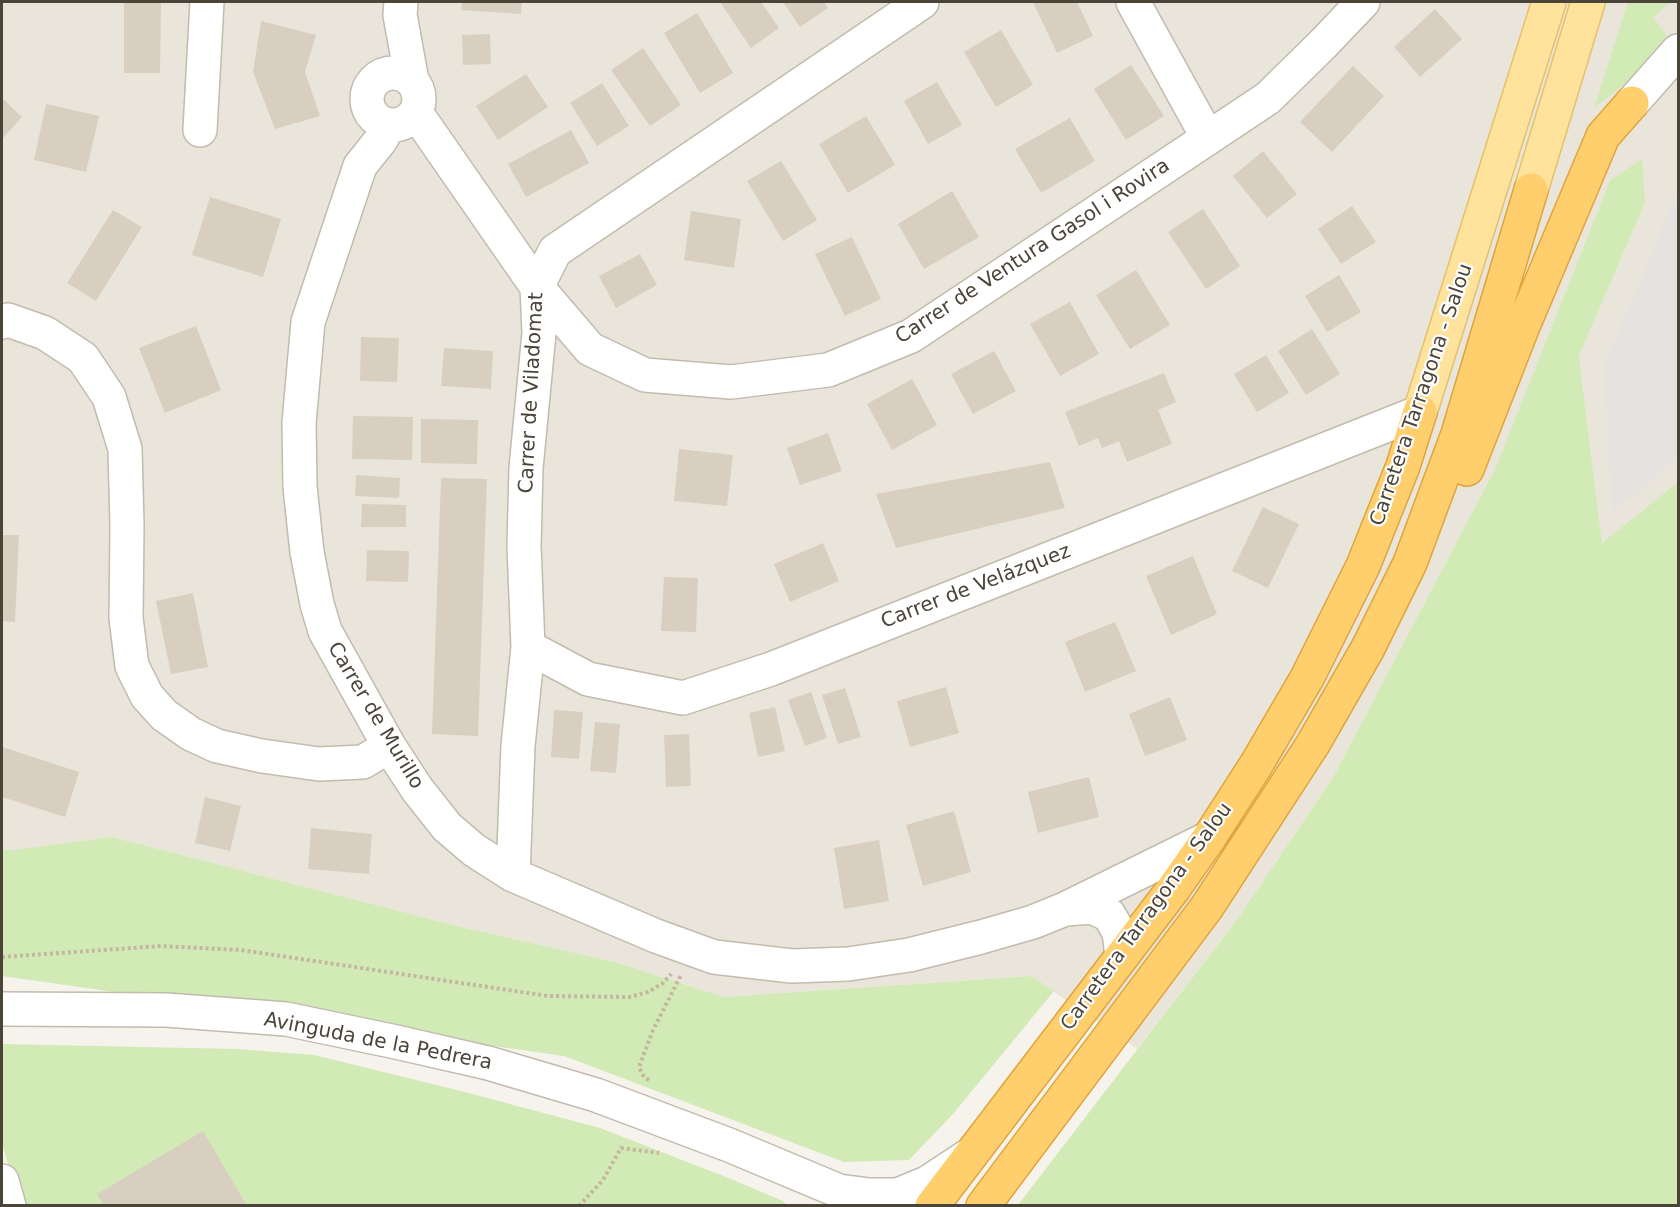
<!DOCTYPE html>
<html>
<head>
<meta charset="utf-8">
<style>
  body { margin:0 }
  #map { position:relative; width:1680px; height:1207px; overflow:hidden; background:#f6f3ec; font-family:"DejaVu Sans",sans-serif }
  canvas { display:block }
  .frame { position:absolute; inset:0; border:3px solid #4b4439; pointer-events:none }
</style>
</head>
<body>
<div id="map">
<canvas width="1680" height="1207"></canvas>
<div class="frame"></div>
</div>
<script>
const context = document.querySelector('canvas').getContext('2d');
context.lineJoin = 'round';
function fill(path, color) {
  context.fillStyle = color;
  context.fill(path, 'evenodd');
}
function shape(rows) {
  const path = new Path2D();
  for (const r of rows) {
    if (r.length === 3) {
      path.moveTo(r[0] + r[2], r[1]);
      path.arc(r[0], r[1], r[2], 0, 2 * Math.PI);
      continue;
    }
    path.moveTo(r[0], r[1]);
    for (let i = 2; i < r.length; i += 2) path.lineTo(r[i], r[i + 1]);
  }
  return path;
}
function trace(path, color, width, dash) {
  context.strokeStyle = color;
  context.lineWidth = width;
  context.lineCap = dash ? 'butt' : 'round';
  context.setLineDash(dash || []);
  context.stroke(path);
}
function label(font, color, halo, rows, align = 'center') {
  context.font = font + ' "DejaVu Sans",sans-serif';
  context.lineWidth = 4.5;
  context.setLineDash([]);
  context.textBaseline = 'middle';
  context.strokeStyle = halo;
  context.fillStyle = color;
  for (const [text, x, y, turn = 0] of rows) {
    context.save();
    context.translate(x, y);
    context.rotate((+turn || 0) * Math.PI / 180);
    context.textAlign = isNaN(turn) ? turn : align;
    if (halo) context.strokeText(text, 0, 0);
    context.fillText(text, 0, 0);
    context.restore();
  }
}
fill(shape([
  [2,2,1678,2,1678,482,1602,544,1579,356,1645,203,1610,180,1495,469,1332,779,1238,918,1137,1049,1031,976,724,997,615,962,457,926,112,837,13,850,2,849]
]), '#eae5da');
fill(shape([
  [1628,2,1671,2,1653,17,1666,35,1665,48,1653,61,1594,108],
  [1642,159,1645,203,1579,356,1602,543,1678,482,1678,1205,1018,1205,1238,918,1332,779,1495,469,1610,180],
  [112,837,457,926,615,962,724,997,1031,976,1054,991,953,1114,909,1160,844,1162,564,1056,2,976,2,849,13,850],
  [2,1044,237,1049,314,1055,461,1091,600,1128,731,1179,783,1201,787,1205,20,1205,2,1143]
]), '#d2eab5');
fill(shape([
  [1678,190,1678,458,1612,513,1604,367]
]), '#e5e3e0');
fill(shape([
  [124,2,161,2,160,73,124,73],
  [462,2,522,2,521,14,461,10],
  [720,2,761,2,779,28,751,48],
  [783,2,824,2,828,8,800,27],
  [1033,2,1077,2,1093,36,1057,53],
  [1435,9,1462,39,1420,77,1394,47],
  [697,13,733,73,700,93,664,33],
  [261,21,316,35,305,72,320,116,275,129,253,72],
  [1001,30,1033,85,996,107,964,52],
  [490,34,491,64,463,65,462,35],
  [643,48,681,105,650,126,611,70],
  [1131,65,1164,116,1126,140,1094,89],
  [1353,66,1384,96,1332,152,1300,122],
  [526,74,548,107,498,140,476,106],
  [937,82,962,125,928,144,904,101],
  [602,83,629,126,597,146,570,103],
  [2,98,22,117,2,139],
  [46,104,99,116,86,172,34,160],
  [866,116,895,165,848,193,819,144],
  [1070,118,1095,161,1041,193,1015,149],
  [571,130,589,163,526,197,508,164],
  [1263,151,1297,194,1267,218,1233,176],
  [781,161,817,220,783,241,747,181],
  [952,191,979,237,924,269,898,224],
  [210,197,281,219,263,277,192,255],
  [1352,206,1376,242,1341,264,1318,229],
  [1203,209,1240,266,1206,289,1168,232],
  [113,210,142,227,96,301,67,283],
  [691,211,741,219,734,268,684,260],
  [852,237,881,299,845,316,815,254],
  [640,254,657,285,616,308,599,276],
  [1136,270,1170,325,1130,349,1096,295],
  [1339,275,1361,312,1327,332,1305,296],
  [1070,302,1099,354,1060,376,1030,324],
  [196,326,221,390,165,413,139,348],
  [1312,329,1340,374,1306,395,1278,351],
  [361,337,399,338,397,382,360,381],
  [444,348,493,351,491,389,441,386],
  [994,351,1016,391,973,414,951,374],
  [1266,355,1289,393,1257,412,1234,374],
  [1164,373,1176,402,1158,410,1172,444,1127,462,1119,441,1102,448,1098,438,1079,446,1065,412],
  [912,379,937,425,892,450,867,404],
  [353,416,413,417,412,460,352,459],
  [421,419,478,420,477,464,421,463],
  [828,433,842,471,800,485,787,448],
  [679,449,733,455,727,506,674,501],
  [1050,462,1065,508,896,548,876,494],
  [356,475,400,478,399,498,355,496],
  [441,478,487,479,478,736,432,734],
  [362,504,406,505,406,527,361,527],
  [1263,507,1299,524,1268,588,1232,571],
  [2,535,19,535,15,622,2,621],
  [823,543,839,581,790,602,774,564],
  [367,550,409,551,408,582,366,581],
  [1193,556,1217,614,1171,635,1146,576],
  [664,577,698,578,696,632,661,631],
  [193,593,208,667,171,674,156,601],
  [1115,622,1136,671,1085,692,1065,642],
  [946,687,959,733,910,747,897,701],
  [845,688,861,737,838,744,822,695],
  [811,692,827,738,805,746,788,700],
  [1170,697,1187,740,1145,756,1129,714],
  [775,707,785,751,758,757,749,713],
  [554,710,583,712,579,759,551,757],
  [595,722,620,724,616,773,590,771],
  [689,734,691,786,666,787,664,735],
  [2,747,79,772,65,817,2,797],
  [1089,777,1099,817,1038,833,1028,792],
  [205,797,241,806,230,851,195,843],
  [954,811,971,872,923,886,906,825],
  [311,828,372,834,369,874,308,869],
  [879,840,889,901,844,909,834,848],
  [203,1131,247,1206,104,1206,97,1194]
]), '#d8cfc1');
const minor = shape([
  [401,2,400,15,412,81],
  [1133,2,1208,138],
  [393,99,26],
  [1632,103,1678,51],
  [414,115,421,120,537,287,590,349,645,375,731,382,828,370,911,336,1268,98,1324,43,1363,2],
  [389,126,380,141,360,166,308,322,299,423,300,487,307,552,317,604,325,631,389,746,417,789,447,827,474,850,513,875,656,936,714,957,792,966,848,964,909,955,981,937,1033,922,1065,909,1209,838],
  [200,130,207,2],
  [2,322,8,320,45,333,83,358,109,397,125,449,127,525,126,618,132,666,147,696,164,715,191,734,217,746,262,756,319,764,363,762,389,746],
  [528,647,588,679,683,698,771,669,1420,412],
  [513,875,518,746,528,647,524,546,526,468,539,333,537,287,555,251,922,2],
  [1065,909,1092,907,1109,915,1119,932,1122,956],
  [2,1009,166,1010,286,1019,396,1042,488,1063,596,1095,729,1145,839,1191,869,1195,898,1195,927,1183,968,1156],
  [2,1181,9,1206]
]);
const major = shape([
  [1531,190,1588,2],
  [1420,412,1549,2]
]);
const highway = shape([
  [1467,469,1523,326,1603,136,1632,103],
  [932,1206,1174,888,1209,838,1256,765,1307,678,1363,566,1403,466,1420,412],
  [983,1206,1207,907,1313,744,1368,648,1410,563,1458,434,1531,190]
]);
trace(minor, '#c2bbae', 36);
trace(major, '#e6c16a', 36);
trace(highway, '#e0a43c', 36);
trace(shape([
  [2,957,161,946,241,950,548,996,629,997,648,992,663,983,671,974],
  [649,1080,644,1077,639,1067,653,1030,681,975],
  [579,1206,603,1180,621,1148,659,1153]
]), '#c4b79f', 4, [3, 3]);
trace(minor, '#fff', 33);
trace(major, '#ffe39c', 33);
trace(highway, '#ffcf6e', 33);
label('20px', '#4b4439', '#fff', [
  ["Carrer de Ventura Gasol i Rovira",1033,252,-33],
  ["Carrer de Viladomat",532,393,-87],
  ["Carretera Tarragona - Salou",1422,395,-71],
  ["Carrer de Velázquez",976,587,-21],
  ["Carrer de Murillo",375,716,59],
  ["Carretera Tarragona - Salou",1147,917,-54],
  ["Avinguda de la Pedrera",378,1042,11]
]);
</script>
</body>
</html>
